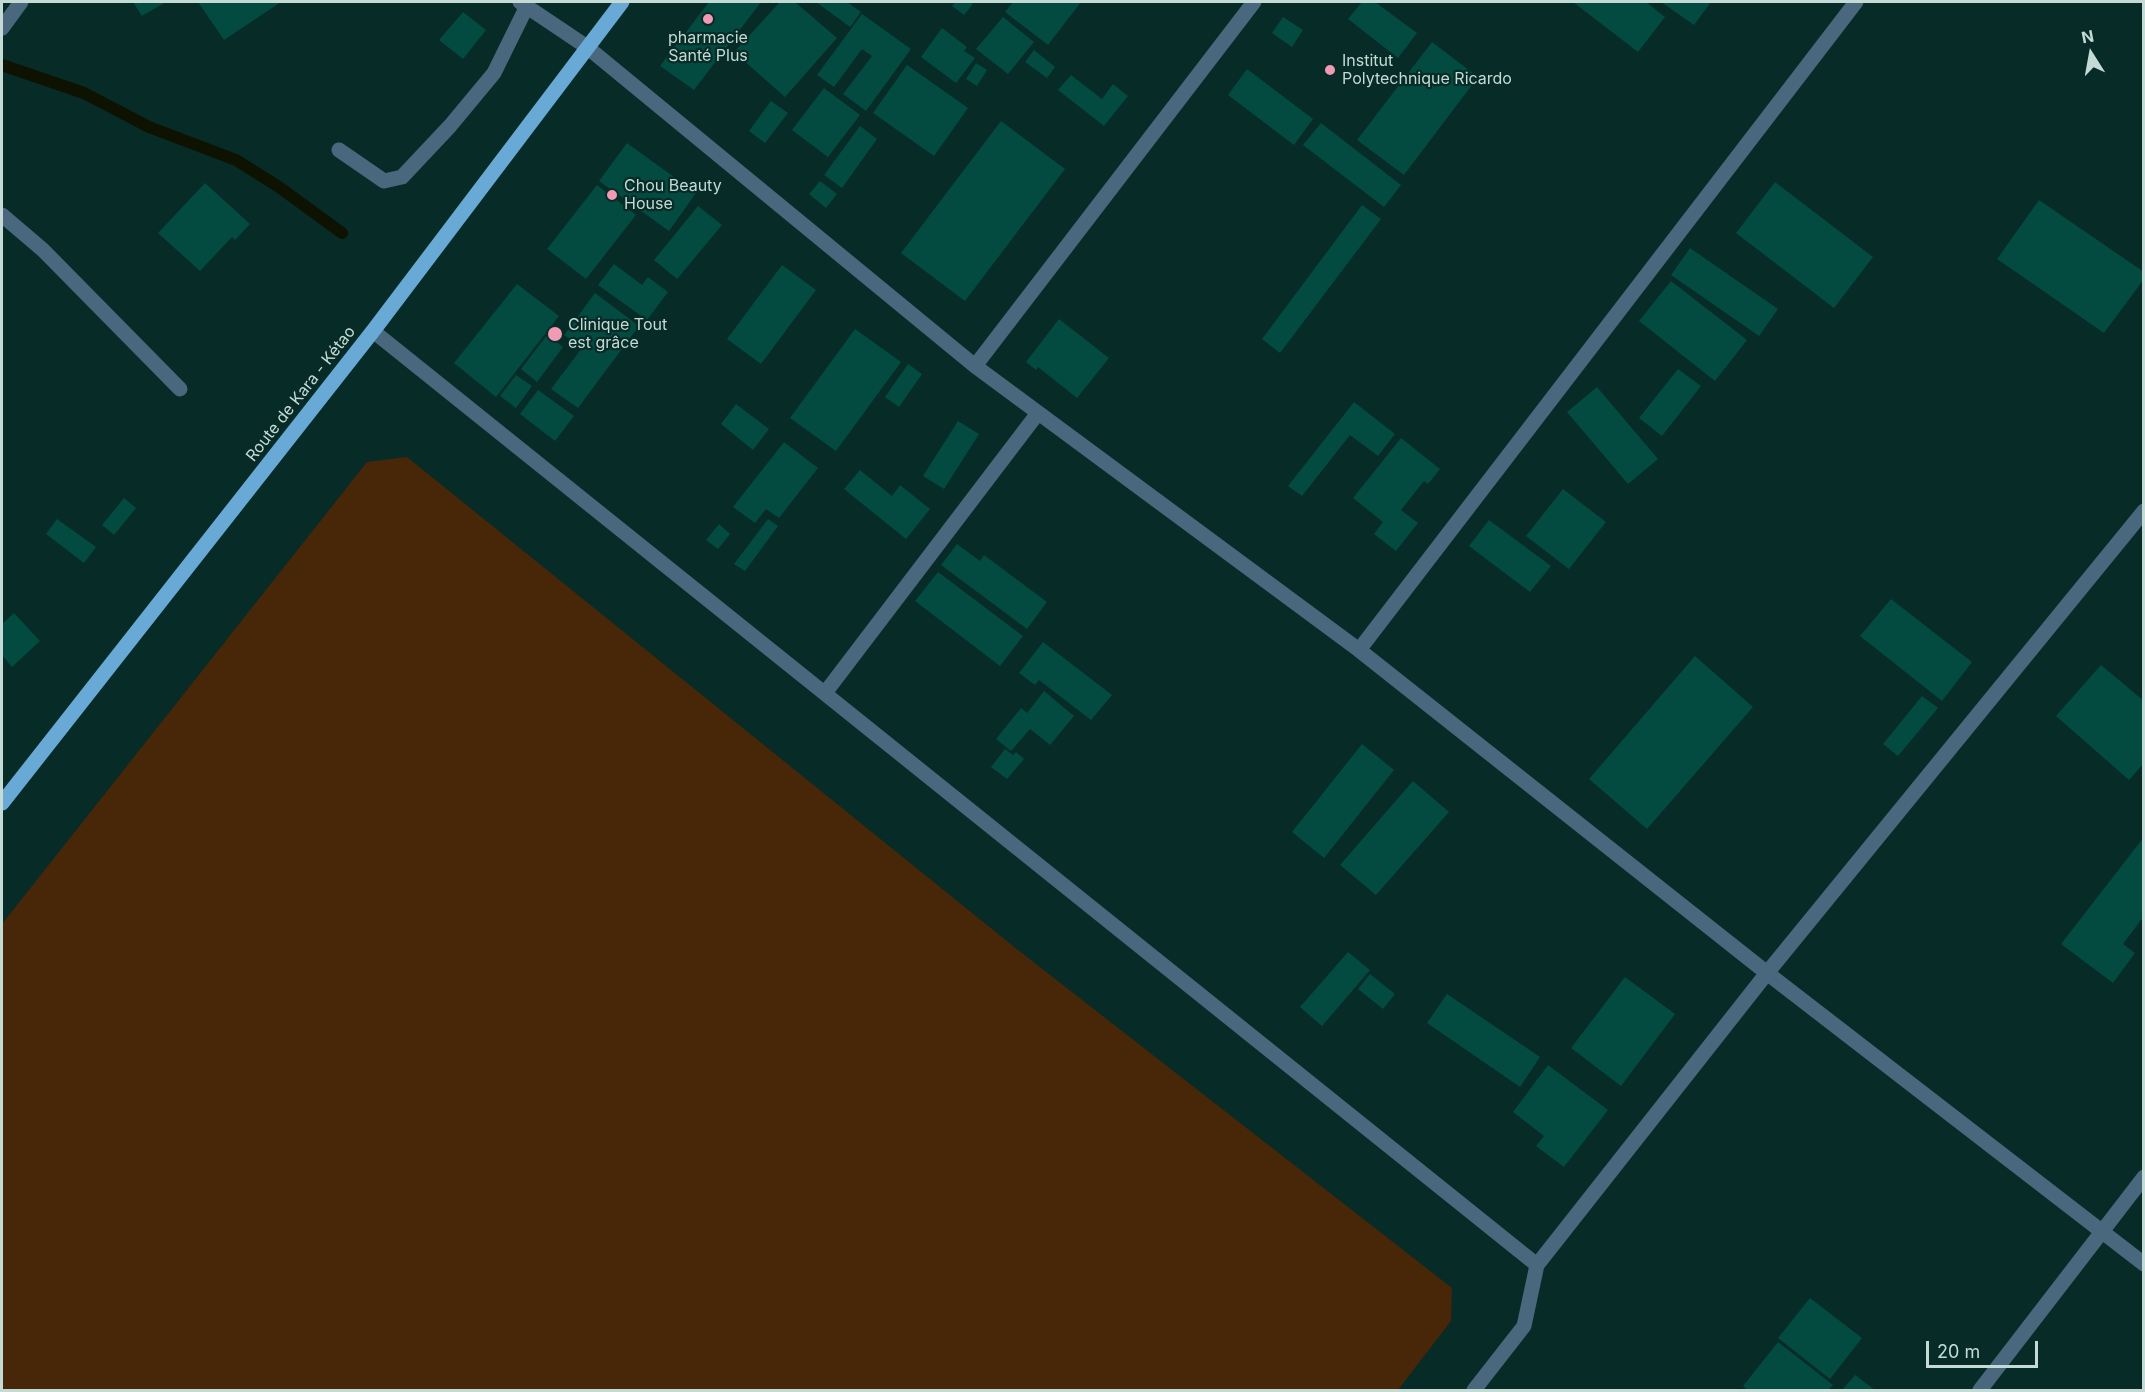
<!DOCTYPE html>
<html>
<head>
<meta charset="utf-8">
<style>
  body { margin:0 }
  #map { position:relative; width:2145px; height:1392px; overflow:hidden; background:#072b26; font-family:Inter,sans-serif }
  canvas { display:block }
  .frame { position:absolute; inset:0; border:3px solid #c3dad5; pointer-events:none }
  .north { position:absolute; left:2061px; top:24px; width:60px; height:60px; -webkit-text-stroke:4px #072b26; paint-order:stroke; rotate:349deg; font-size:16px; font-weight:700; line-height:24px; text-align:center; color:#c3dad5 }
  .north::after { content:''; display:block; margin:auto; width:21px; height:27px; background:#c3dad5; clip-path:polygon(50% 0,100% 100%,50% 72%,0 100%) }
  .scale { position:absolute; left:1926px; top:1341px; width:112px; height:27px; box-sizing:border-box; border:3px solid #c3dad5; border-top:0; padding-left:8px; font-size:18px; line-height:21px; white-space:nowrap; color:#c3dad5; -webkit-text-stroke:4px #072b26; paint-order:stroke }
</style>
</head>
<body>
<div id="map">
<canvas width="2145" height="1392"></canvas>
<div class="frame"></div>
<div class="north">N</div>
<div class="scale">20 m</div>
</div>
<script>
const context = document.querySelector('canvas').getContext('2d');
context.lineJoin = 'round';
function fill(path, color) {
  context.fillStyle = color;
  context.fill(path, 'evenodd');
}
function shape(rows) {
  const path = new Path2D();
  for (const r of rows) {
    path.moveTo(r[0], r[1]);
    for (let i = 2; i < r.length; i += 2) path.lineTo(r[i], r[i + 1]);
  }
  return path;
}
function trace(path, color, width, dash) {
  context.strokeStyle = color;
  context.lineWidth = width;
  context.lineCap = dash ? 'butt' : 'round';
  context.setLineDash(dash || []);
  context.stroke(path);
}
function label(font, color, halo, rows, align = 'center') {
  context.font = font + ' Inter,sans-serif';
  context.lineWidth = 4.5;
  context.setLineDash([]);
  context.textBaseline = 'middle';
  context.strokeStyle = halo;
  context.fillStyle = color;
  for (const [text, x, y, turn = 0] of rows) {
    context.save();
    context.translate(x, y);
    context.rotate((+turn || 0) * Math.PI / 180);
    context.textAlign = isNaN(turn) ? turn : align;
    if (halo) context.strokeText(text, 0, 0);
    context.fillText(text, 0, 0);
    context.restore();
  }
}
fill(shape([
  [407,457,1018,950,1452,1288,1451,1321,1398,1390,2,1390,2,924,367,462]
]), '#472708');
trace(shape([
  [2,65,84,93,149,127,236,160,279,187,342,233]
]), '#0e1200', 12);
fill(shape([
  [133,2,166,2,142,16],
  [198,2,281,2,224,40],
  [709,2,761,2,694,90,660,66],
  [780,2,795,2,837,38,785,97,734,52],
  [816,2,847,2,861,12,850,27],
  [955,2,970,2,973,4,964,15,952,6],
  [1013,2,1081,2,1048,45,1005,12],
  [1362,2,1375,2,1417,33,1398,58,1348,19],
  [1573,2,1646,2,1665,17,1638,52],
  [1661,2,1711,2,1694,25],
  [463,12,486,30,463,59,439,40],
  [862,14,911,49,866,111,843,94,872,56,862,49,834,87,817,75],
  [1003,17,1034,42,1008,74,976,49],
  [1283,17,1303,30,1292,47,1272,33],
  [942,28,967,47,964,51,975,58,956,83,921,57],
  [1432,42,1478,77,1404,175,1357,140],
  [1034,50,1055,67,1047,78,1025,62],
  [976,63,987,70,977,86,966,79],
  [907,65,968,108,934,156,873,113],
  [1247,69,1313,119,1294,145,1228,95],
  [1071,75,1102,99,1113,84,1128,96,1104,126,1058,90],
  [824,88,860,115,828,157,792,130],
  [771,101,788,113,765,143,749,131],
  [1001,121,1065,169,965,301,901,253],
  [1321,123,1401,185,1384,207,1303,145],
  [860,126,877,139,842,188,824,175],
  [627,143,696,193,669,231,599,181],
  [820,181,837,194,826,208,809,194],
  [1775,182,1873,257,1834,308,1736,233],
  [205,183,250,224,235,240,232,237,200,271,158,233],
  [597,185,636,215,586,279,547,249],
  [2039,200,2144,272,2144,279,2104,333,1997,259],
  [1362,205,1381,219,1280,353,1262,339],
  [698,206,722,225,677,279,654,260],
  [1690,248,1778,309,1759,336,1671,275],
  [614,264,642,285,648,277,668,292,647,320,598,285],
  [782,265,816,290,761,364,727,339],
  [1671,281,1747,340,1715,381,1639,321],
  [517,284,559,316,496,397,454,363],
  [595,293,639,326,578,408,551,389,582,348,564,335],
  [1059,319,1109,358,1077,398,1038,367,1036,370,1026,362],
  [855,329,901,362,836,451,790,418],
  [547,335,563,347,537,382,521,369],
  [908,364,922,374,899,407,885,397],
  [1678,369,1701,386,1662,436,1639,418],
  [516,375,532,386,516,408,500,396],
  [1597,387,1658,459,1628,484,1567,412],
  [538,390,574,416,555,441,520,414],
  [1354,402,1395,434,1378,456,1350,435,1302,496,1288,486],
  [736,404,769,429,753,450,721,424],
  [958,421,979,434,944,489,923,476],
  [1401,438,1440,469,1428,484,1424,481,1401,510,1418,523,1396,551,1374,534,1383,522,1353,498],
  [784,442,818,468,779,518,766,509,755,523,733,507],
  [860,470,892,496,900,485,930,509,906,539,844,489],
  [1563,489,1606,522,1569,569,1526,536],
  [124,498,136,508,114,535,102,525],
  [57,519,96,547,84,563,46,534],
  [768,519,778,526,745,571,734,564],
  [1489,520,1551,566,1530,592,1469,546],
  [719,524,730,534,718,549,706,540],
  [957,544,980,561,984,555,1047,602,1027,629,941,565],
  [938,572,1023,636,1000,666,915,601],
  [1891,599,1972,662,1942,701,1860,636],
  [14,613,40,641,12,667,2,655,2,624],
  [1043,642,1112,695,1091,720,1039,680,1035,685,1019,673],
  [1695,656,1753,707,1647,829,1589,779],
  [2101,665,2144,701,2144,763,2129,780,2056,716],
  [1044,691,1074,716,1050,745,1030,729,1011,751,996,739,1021,708,1027,713],
  [1922,696,1938,708,1898,756,1883,744],
  [1362,744,1394,770,1324,858,1292,832],
  [1005,749,1013,755,1016,752,1024,759,1007,779,991,767],
  [1413,781,1449,812,1376,895,1340,865],
  [2144,837,2144,916,2123,944,2135,953,2113,983,2061,944],
  [1348,952,1370,970,1322,1026,1300,1007],
  [1370,974,1395,994,1383,1009,1358,989],
  [1625,977,1675,1014,1621,1086,1571,1048],
  [1447,994,1540,1057,1520,1087,1427,1023],
  [1548,1065,1608,1110,1564,1167,1536,1146,1544,1136,1513,1112],
  [1810,1298,1862,1338,1830,1379,1778,1338],
  [1778,1342,1833,1385,1828,1390,1748,1390,1743,1386],
  [1855,1375,1875,1390,1842,1390]
]), '#034b41');
trace(shape([
  [520,2,587,47,975,366,1359,650,1767,973,2144,1264],
  [2,28,21,2],
  [339,150,384,181,402,177,450,126,494,73,527,6],
  [2,215,43,250,180,389],
  [373,331,1537,1265,1524,1326,1474,1390],
  [975,366,1254,2],
  [1359,650,1856,2],
  [825,693,1038,413],
  [1537,1265,1767,973,2144,511],
  [1980,1390,2144,1177]
]), '#49677d', 15);
trace(shape([
  [2,803,373,331,622,2]
]), '#68a9d6', 15);
for (const [x, y, r, color] of [
  [708,19,6,"#f09ab4"],
  [1330,70,6,"#f09ab4"],
  [612,195,6,"#f09ab4"],
  [555,334,8,"#f09ab4"]
]) {
  const dot = new Path2D();
  dot.arc(x, y, r, 0, 2 * Math.PI);
  context.fillStyle = color;
  context.fill(dot);
  trace(dot, '#072b26', 2);
}
label('16px', '#c3dad5', '#072b26', [
  ["pharmacie",708,38,"center"],
  ["Santé Plus",708,56,"center"],
  ["Institut",1342,61],
  ["Polytechnique Ricardo",1342,79],
  ["Chou Beauty",624,186],
  ["House",624,204],
  ["Clinique Tout",568,325],
  ["est grâce",568,343]
], 'left');
label('16px', '#c3dad5', '#072b26', [
  ["Route de Kara - Kétao",301,394,-52]
]);
</script>
</body>
</html>
